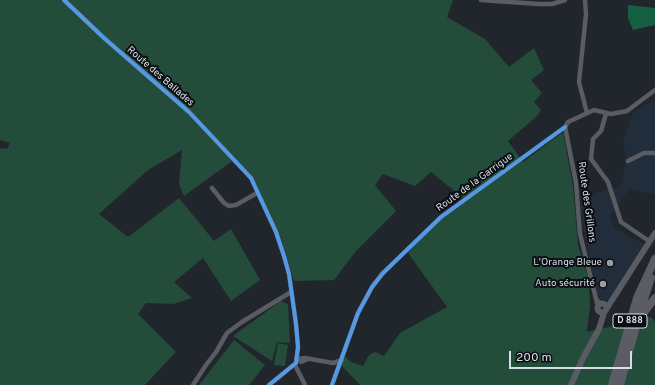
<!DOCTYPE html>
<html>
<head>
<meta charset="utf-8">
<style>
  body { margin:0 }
  #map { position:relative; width:655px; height:385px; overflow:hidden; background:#21262c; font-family:Overpass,sans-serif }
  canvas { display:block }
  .scale { position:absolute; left:509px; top:351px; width:123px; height:18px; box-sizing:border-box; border:2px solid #d9dee6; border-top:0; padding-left:5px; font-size:12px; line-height:14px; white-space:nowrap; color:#d9dee6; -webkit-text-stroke:3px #0a0e13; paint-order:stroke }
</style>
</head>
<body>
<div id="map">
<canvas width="655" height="385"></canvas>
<div class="scale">200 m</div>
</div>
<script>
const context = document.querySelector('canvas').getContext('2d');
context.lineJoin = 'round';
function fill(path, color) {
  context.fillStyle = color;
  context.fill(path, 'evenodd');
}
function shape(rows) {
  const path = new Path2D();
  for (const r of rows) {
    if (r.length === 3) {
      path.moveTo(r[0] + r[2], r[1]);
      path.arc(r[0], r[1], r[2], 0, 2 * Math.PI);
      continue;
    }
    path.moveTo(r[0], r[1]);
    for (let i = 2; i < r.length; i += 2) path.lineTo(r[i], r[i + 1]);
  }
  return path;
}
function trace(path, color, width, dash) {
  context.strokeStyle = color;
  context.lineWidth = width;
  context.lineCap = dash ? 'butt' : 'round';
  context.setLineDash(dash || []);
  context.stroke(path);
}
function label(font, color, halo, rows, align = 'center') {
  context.font = font + ' Overpass,sans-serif';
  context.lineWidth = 4;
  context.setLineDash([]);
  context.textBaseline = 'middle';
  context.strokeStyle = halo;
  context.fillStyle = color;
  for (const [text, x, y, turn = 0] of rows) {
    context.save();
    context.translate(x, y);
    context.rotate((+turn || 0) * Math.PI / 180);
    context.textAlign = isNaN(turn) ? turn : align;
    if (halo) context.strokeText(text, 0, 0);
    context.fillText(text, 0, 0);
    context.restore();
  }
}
fill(shape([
  [655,99,655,194,629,189,609,217,616,229,644,244,609,301,597,298,580,207,581,196,621,187,627,159,623,142,633,113]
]), '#222d3c');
fill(shape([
  [0,0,453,0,447,17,485,39,509,67,534,48,544,70,531,80,542,93,534,102,541,110,537,116,508,141,523,162,563,132,573,186,578,245,589,279,590,305,587,332,651,317,655,322,655,385,360,385,341,365,345,356,351,362,363,366,369,355,375,352,384,356,400,333,447,307,408,253,440,218,463,198,431,172,415,186,383,174,375,185,396,211,356,251,334,280,294,281,282,241,254,179,235,159,184,196,179,184,182,150,148,170,99,214,128,237,179,198,214,241,231,229,260,280,231,301,203,258,174,282,192,298,173,304,146,303,138,314,176,352,145,385,0,385,0,148,7,149,10,143,0,140],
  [281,301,288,304,290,343,277,342,272,361,233,336],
  [234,340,265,365,249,385,199,385],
  [278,343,288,345,285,366,274,365]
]), '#244c3a');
fill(shape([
  [628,5,655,8,655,25,633,30,628,18]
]), '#175f42');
trace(shape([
  [64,0,104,38,189,112,251,178,276,232,284,256,289,274,296,324,298,347,296,363,269,385],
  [481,0,539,4,552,4,565,0],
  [585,0,586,14,579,82,587,113],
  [606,114,601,131,593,139,591,159,608,182,621,222,649,241],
  [628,161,644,153,655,153],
  [212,188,224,203,229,206,236,205,257,193],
  [596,299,601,304],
  [598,307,580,234,576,183,565,127,568,122,594,110,611,114,627,111,655,90],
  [298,359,305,358,333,363,342,360],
  [298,359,301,362,308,359],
  [295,365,305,385],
  [193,385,206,365,216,352,227,333,242,322,291,292],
  [332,385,358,313,372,287,383,273,441,217,565,127]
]), '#595c62', 4.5);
trace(shape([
  [602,308,4.5],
  [607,308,655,233],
  [571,385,583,358,599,329,604,313]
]), '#595c62', 6);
trace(shape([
  [642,315,655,298],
  [612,385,637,298,655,259],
  [620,385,641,308,651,278]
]), '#5c5c65', 8);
trace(shape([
  [64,0,104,38,189,112,251,178,276,232,284,256,289,274,296,324,298,347,296,363,269,385],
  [332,385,358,313,372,287,383,273,441,217,565,127]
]), '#5399e6', 4);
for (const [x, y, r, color] of [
  [610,263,4,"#999ea5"],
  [603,284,4,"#999ea5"]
]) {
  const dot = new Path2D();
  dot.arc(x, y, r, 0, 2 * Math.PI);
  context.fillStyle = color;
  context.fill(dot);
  trace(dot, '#0a0e13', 1.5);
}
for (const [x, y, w] of [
  [630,321,34]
]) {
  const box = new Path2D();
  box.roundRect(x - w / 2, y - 7, w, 14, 3);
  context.fillStyle = '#0a0e13';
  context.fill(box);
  trace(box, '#d9dee6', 1);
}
label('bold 9px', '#d9dee6', null, [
  ["D 888",630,321]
]);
label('10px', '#d9dee6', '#0a0e13', [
  ["Route des Ballades",160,77,41],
  ["Route de la Garrigue",475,183,-36],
  ["Route des Grillons",586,202,82]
]);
label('10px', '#d9dee6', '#0a0e13', [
  ["L'Orange Bleue",602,263],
  ["Auto sécurité",595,284]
], 'right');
</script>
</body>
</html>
